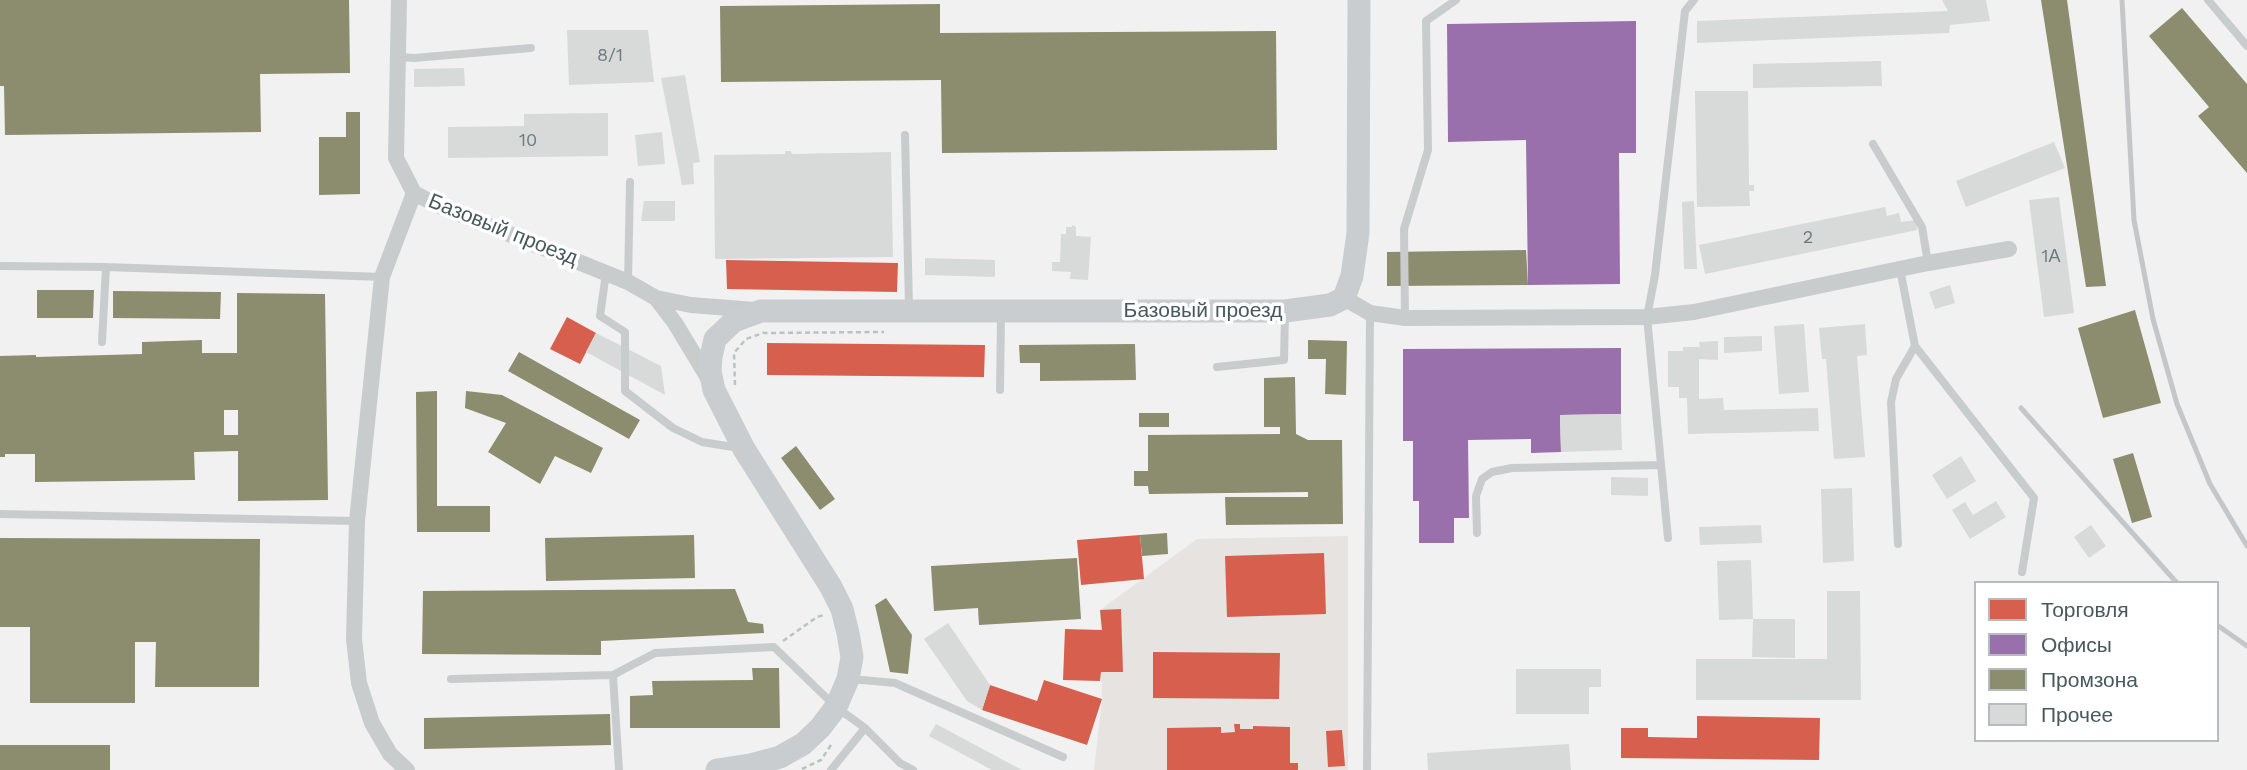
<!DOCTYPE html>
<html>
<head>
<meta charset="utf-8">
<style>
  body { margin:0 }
  #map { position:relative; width:2247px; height:770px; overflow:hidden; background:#f2f1f1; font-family:"Work Sans",sans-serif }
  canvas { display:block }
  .legend { position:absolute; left:1974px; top:581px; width:245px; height:161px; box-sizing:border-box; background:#fff; border:2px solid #b6bcbe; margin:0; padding:9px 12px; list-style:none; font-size:21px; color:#48585d }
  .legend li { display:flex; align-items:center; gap:14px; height:35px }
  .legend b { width:35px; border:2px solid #b6bcbe }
</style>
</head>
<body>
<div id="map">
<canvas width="2247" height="770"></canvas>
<ul class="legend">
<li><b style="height:19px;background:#d6604d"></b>Торговля</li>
<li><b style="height:19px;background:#9970ab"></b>Офисы</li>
<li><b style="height:19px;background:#8c8c6e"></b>Промзона</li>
<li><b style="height:19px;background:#d8d9d9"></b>Прочее</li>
</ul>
</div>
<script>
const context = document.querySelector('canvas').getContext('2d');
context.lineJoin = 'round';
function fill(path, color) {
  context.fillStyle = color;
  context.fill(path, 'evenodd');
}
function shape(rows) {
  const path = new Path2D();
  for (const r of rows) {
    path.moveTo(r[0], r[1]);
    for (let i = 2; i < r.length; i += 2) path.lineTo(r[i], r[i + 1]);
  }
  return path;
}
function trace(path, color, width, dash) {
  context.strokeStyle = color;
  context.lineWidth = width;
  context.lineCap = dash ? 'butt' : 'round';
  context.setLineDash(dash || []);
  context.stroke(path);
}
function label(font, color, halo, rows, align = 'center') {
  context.font = font + ' "Work Sans",sans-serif';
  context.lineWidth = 7;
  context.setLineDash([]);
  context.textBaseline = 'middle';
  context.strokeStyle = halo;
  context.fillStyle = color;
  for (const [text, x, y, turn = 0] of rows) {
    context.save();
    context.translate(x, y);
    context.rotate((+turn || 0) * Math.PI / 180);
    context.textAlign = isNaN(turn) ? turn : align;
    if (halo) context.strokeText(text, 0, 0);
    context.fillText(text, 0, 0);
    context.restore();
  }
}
fill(shape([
  [1348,536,1348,770,1094,770,1102,699,1100,610,1197,539]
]), '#e6e3e0');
fill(shape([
  [726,260,898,263,897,292,727,289],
  [567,317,596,333,580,364,550,349],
  [767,343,985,345,984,377,767,375],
  [1140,535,1144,579,1081,585,1077,540],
  [1324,553,1326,614,1227,617,1225,556],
  [1121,609,1123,672,1101,672,1100,681,1063,680,1065,629,1102,630,1100,610],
  [1153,652,1280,653,1279,699,1153,698],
  [1044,680,1102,699,1087,745,982,710,990,685,1037,701],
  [1697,716,1820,718,1819,760,1621,758,1621,728,1648,728,1648,737,1697,738],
  [1234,724,1240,724,1240,729,1253,729,1253,726,1290,727,1290,763,1298,763,1298,770,1167,770,1167,728,1221,727,1221,733,1235,732],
  [1342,730,1345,766,1328,767,1326,731]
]), '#d6604d');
fill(shape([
  [1636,21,1636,153,1619,153,1620,284,1528,285,1526,140,1448,142,1447,24],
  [1621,348,1621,414,1560,415,1561,452,1531,453,1531,439,1468,440,1469,518,1454,518,1454,543,1419,543,1419,501,1413,501,1413,441,1403,441,1403,349]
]), '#9970ab');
fill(shape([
  [0,0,349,0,350,73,260,74,261,132,5,135,4,86,0,86],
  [2041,0,2067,0,2106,286,2086,287],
  [940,4,940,33,1276,31,1277,150,942,153,941,80,721,82,720,6],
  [2182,8,2247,84,2247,173,2198,116,2209,107,2149,36],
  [346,112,360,112,360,194,319,195,319,137,346,137],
  [1526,250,1528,285,1387,286,1387,252],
  [37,290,94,290,93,318,37,318],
  [113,291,221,292,220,319,113,318],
  [237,293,325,294,328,500,238,501,238,451,194,452,195,480,35,482,35,454,5,454,5,457,0,457,0,356,36,355,36,357,142,354,142,342,202,340,202,353,237,353],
  [224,410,238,410,238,435,224,435],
  [2135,310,2161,403,2103,418,2078,328],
  [1308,340,1347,341,1346,395,1325,394,1326,359,1308,359],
  [1135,344,1136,380,1040,381,1040,363,1020,363,1019,345],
  [519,352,640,420,629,439,508,371],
  [1295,377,1296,434,1308,440,1342,440,1343,524,1226,525,1225,497,1308,497,1308,492,1149,494,1148,486,1134,486,1134,471,1148,471,1148,435,1280,434,1280,427,1264,427,1264,378],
  [437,391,437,506,490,506,490,532,417,532,416,392],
  [466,391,502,395,603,448,591,473,555,456,540,484,488,452,506,423,465,408],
  [1139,413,1169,413,1169,427,1139,427],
  [796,446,835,499,820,510,781,458],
  [2133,453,2152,517,2132,523,2113,459],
  [1167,533,1168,554,1142,556,1140,535],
  [694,535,695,578,546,581,545,538],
  [0,538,260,539,259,687,155,687,156,642,135,642,135,703,30,703,30,627,0,627],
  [1077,558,1081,619,979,625,978,608,934,611,931,566],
  [735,589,748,622,763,624,764,633,601,641,601,655,422,654,423,591],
  [886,598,912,635,908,674,890,672,875,605],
  [752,668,779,668,780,728,630,728,630,696,653,695,652,681,753,680],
  [610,714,611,745,424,749,424,718],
  [0,745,110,745,110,770,0,770]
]), '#8c8c6e');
fill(shape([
  [1942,0,1986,0,1990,21,1950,25,1949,33,1697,43,1697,21,1948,11],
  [567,30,648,30,654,82,569,85],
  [1881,61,1882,86,1753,88,1753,64],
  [464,68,465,86,414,87,414,69],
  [685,75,700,162,693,163,694,184,682,185,661,78],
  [1695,91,1748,91,1749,185,1754,185,1754,191,1749,191,1750,206,1697,207],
  [608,113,608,156,448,158,448,127,524,126,524,114],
  [662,132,665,164,638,166,635,135],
  [2054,142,2065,168,1966,207,1956,181],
  [785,151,791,151,792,154,891,152,893,257,715,259,714,155,785,154],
  [2059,197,2074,313,2044,317,2029,200],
  [644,201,675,201,675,221,641,221],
  [1694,201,1697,269,1684,269,1682,202],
  [1885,207,1887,216,1899,213,1901,222,1916,220,1917,230,1705,274,1699,245],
  [1072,225,1076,227,1076,236,1091,237,1088,280,1070,279,1071,272,1052,271,1052,262,1060,262,1061,234,1066,234,1066,227,1072,227],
  [925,258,995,260,995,277,925,275],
  [1950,285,1955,303,1935,309,1929,292],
  [1804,324,1809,392,1779,394,1774,326],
  [1865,324,1867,355,1857,356,1865,457,1834,459,1826,359,1822,359,1819,328],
  [596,333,661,366,665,395,586,352],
  [1762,336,1762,351,1724,353,1724,337],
  [1718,341,1718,360,1699,359,1699,399,1723,398,1724,410,1818,408,1819,431,1688,434,1687,398,1679,398,1679,387,1668,387,1668,351,1683,351,1683,347,1700,347,1699,342],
  [1621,414,1622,450,1561,452,1560,415],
  [1961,456,1976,481,1947,499,1932,475],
  [1611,477,1648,478,1648,496,1611,495],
  [1852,488,1854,561,1823,563,1821,489],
  [1996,501,2006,517,1970,539,1952,510,1965,502,1973,515],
  [1761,525,1762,543,1700,545,1699,527],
  [2091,525,2106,546,2089,558,2074,537],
  [1751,560,1753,619,1795,619,1795,658,1752,657,1753,619,1719,620,1717,561],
  [1827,591,1860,591,1861,700,1696,700,1696,659,1827,659],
  [948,623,990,685,982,710,967,701,924,639],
  [1516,669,1601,669,1601,687,1589,687,1589,714,1516,714],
  [936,724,1022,770,992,770,929,736],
  [1569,744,1571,770,1428,770,1427,753]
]), '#d8d9d9');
trace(shape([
  [735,385,734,353,746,339,763,333,884,332],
  [783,641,817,617,824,615],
  [802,769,821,760,831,745]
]), '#b8c5be', 2.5, [5, 3.5]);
trace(shape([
  [2208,0,2247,46],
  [399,57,414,58,531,48],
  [905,135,909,307],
  [1873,144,1922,227,1928,263],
  [0,266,106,267,382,277],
  [1900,269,1915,346,2034,498,2022,572],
  [606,273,600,316,625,332,625,391,673,428,702,442,739,448],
  [628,282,630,182],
  [1405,318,1404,229,1428,150,1426,21,1456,0],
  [102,342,106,267],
  [1217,367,1284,360,1285,314],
  [1000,390,1001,314],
  [0,514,357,521],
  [1477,533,1476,496,1482,479,1492,472,1512,468,1661,465],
  [1668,538,1647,317,1655,275,1685,11,1694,0],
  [1898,544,1891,402,1896,379,1915,346],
  [613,675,619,770],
  [451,679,613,675,655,653,774,647,836,707,865,728,831,770],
  [851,679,895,683,1063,757],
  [865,728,900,763,913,770],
  [1367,770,1370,313]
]), '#c9cccd', 8);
trace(shape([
  [399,0,396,158,414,193,435,204,628,282,656,298,691,305,755,310],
  [656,298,675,323,710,381],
  [1344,298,1370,313,1405,318,1647,317,1694,312,1928,263,2009,249],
  [407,770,390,754,372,723,359,683,354,639,357,521,382,277,414,193]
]), '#c9cccd', 16);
trace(shape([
  [717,770,750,765,780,757,803,744,820,728,836,707,848,679,852,657,848,633,842,609,831,587,744,449,714,390,710,371,711,357,715,339,734,321,761,311,1285,311,1330,305,1344,298,1352,276,1358,233,1359,0]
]), '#c9cdcf', 23);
trace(shape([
  [2122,0,2134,220,2153,319,2177,404,2210,484,2247,546],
  [2021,408,2177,583],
  [2217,625,2247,646]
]), '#c4c6c8', 5);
label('18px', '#6e7a7d', null, [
  ["8/1",610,56],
  ["10",528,141],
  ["2",1808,238],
  ["1А",2051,257]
]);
label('21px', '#48585d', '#fff', [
  ["Базовый проезд",503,230,22],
  ["Базовый проезд",1203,311]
]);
</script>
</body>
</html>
